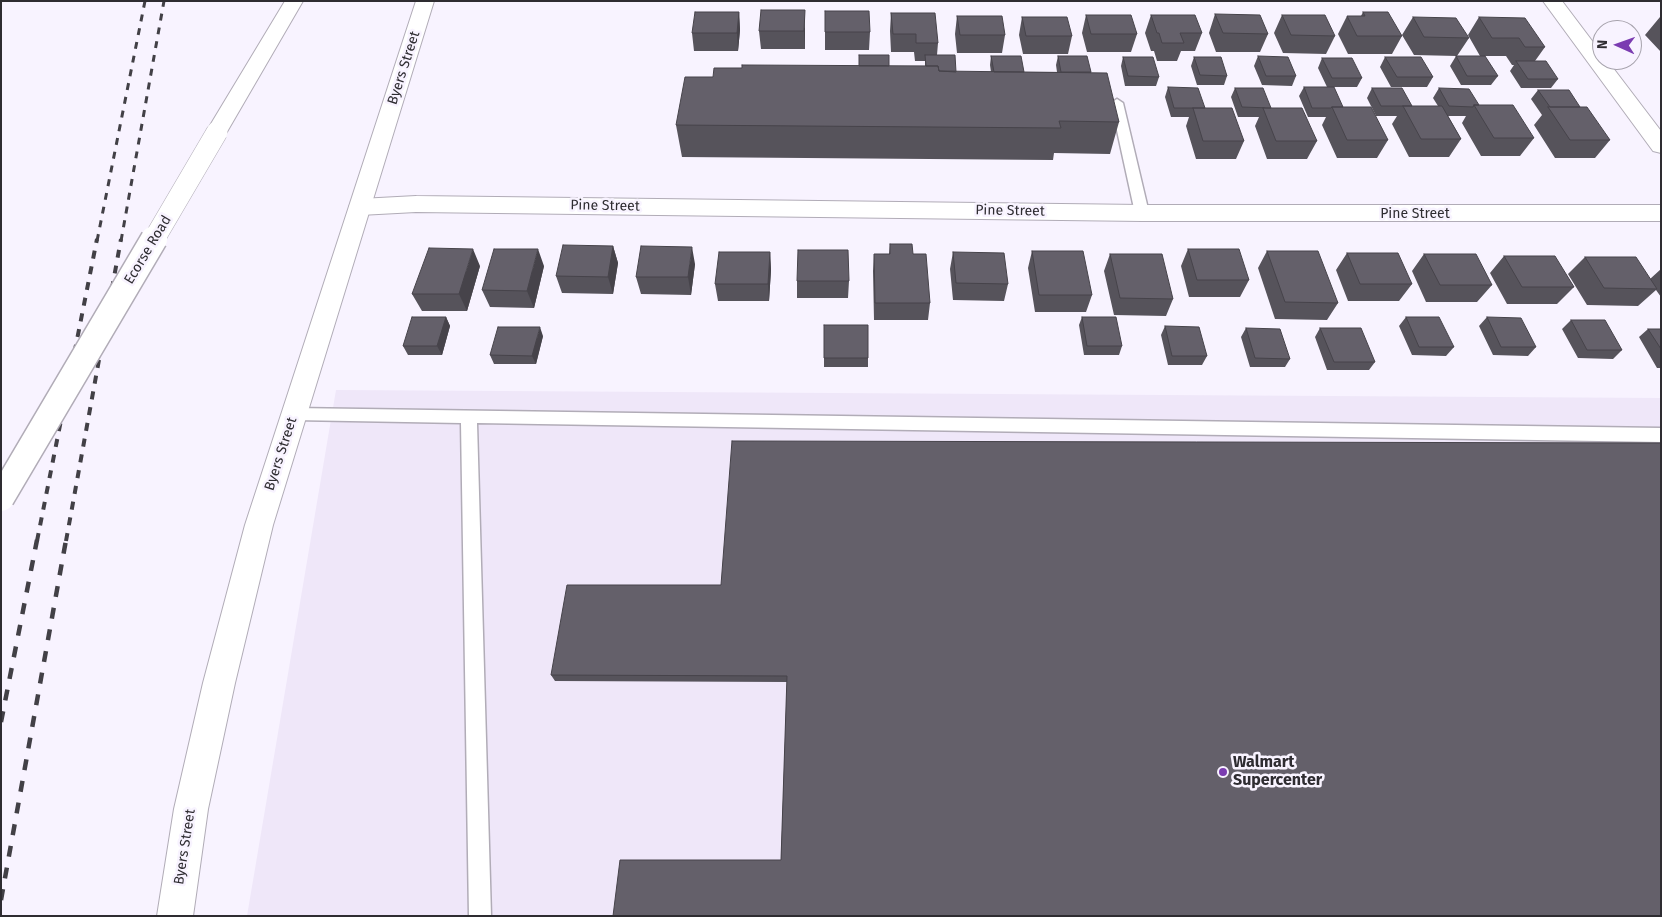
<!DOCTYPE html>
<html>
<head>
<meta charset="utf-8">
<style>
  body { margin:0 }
  #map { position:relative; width:1662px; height:917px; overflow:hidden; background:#f8f3ff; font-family:"Fira Sans",sans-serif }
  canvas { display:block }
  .frame { position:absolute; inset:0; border:2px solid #2e2c31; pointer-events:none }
  .north { position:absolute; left:1592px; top:20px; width:50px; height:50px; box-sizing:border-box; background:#f8f3ff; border:1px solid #a7a3ad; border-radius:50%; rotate:272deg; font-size:14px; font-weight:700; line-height:20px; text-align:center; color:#2e2c31 }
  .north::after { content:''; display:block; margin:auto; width:18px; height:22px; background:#7b3cb1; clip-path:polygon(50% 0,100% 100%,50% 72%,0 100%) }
</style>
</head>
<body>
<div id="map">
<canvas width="1662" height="917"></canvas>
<div class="frame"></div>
<div class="north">N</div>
</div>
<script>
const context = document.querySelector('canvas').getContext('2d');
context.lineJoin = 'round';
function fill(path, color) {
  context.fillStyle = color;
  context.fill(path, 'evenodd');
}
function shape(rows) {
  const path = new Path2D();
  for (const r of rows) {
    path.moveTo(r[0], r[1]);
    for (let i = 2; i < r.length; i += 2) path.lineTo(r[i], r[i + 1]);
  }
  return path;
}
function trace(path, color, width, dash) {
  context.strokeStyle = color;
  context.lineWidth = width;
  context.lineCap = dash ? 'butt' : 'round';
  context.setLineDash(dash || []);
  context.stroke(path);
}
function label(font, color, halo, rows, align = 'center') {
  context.font = font + ' "Fira Sans",sans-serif';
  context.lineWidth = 5;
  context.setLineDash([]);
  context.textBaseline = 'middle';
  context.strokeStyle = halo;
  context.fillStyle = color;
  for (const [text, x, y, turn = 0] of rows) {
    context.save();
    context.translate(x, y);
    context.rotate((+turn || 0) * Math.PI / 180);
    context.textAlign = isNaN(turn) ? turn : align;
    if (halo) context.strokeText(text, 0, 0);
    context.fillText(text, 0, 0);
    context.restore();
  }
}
fill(shape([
  [336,390,1661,398,1661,916,247,916]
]), '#efe7f9');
const lane = shape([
  [1117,99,1123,103,1149,213,1147,216,1142,218,1137,216,1135,213,1111,103,1117,99],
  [294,408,1661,428,1661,442,477,423,491,916,469,916,461,423,294,420,288,419,286,414,288,409,294,408]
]);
const street = shape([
  [1543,1,1562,1,1602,54,1602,60,1607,60,1661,131,1661,153,1653,151,1543,1],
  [416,196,1142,205,1661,205,1661,221,1142,221,416,212,360,215,352,213,349,207,352,201,360,199,416,196]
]);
const secondary = shape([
  [285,1,303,1,224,137,217,139,210,137,206,132,285,1],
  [416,1,434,1,273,525,235,683,208,809,193,916,157,916,174,809,203,683,245,525,416,1]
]);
trace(lane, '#b1acb7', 3);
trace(street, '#b1acb7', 2);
trace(secondary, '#b1acb7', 2);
fill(lane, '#fff');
fill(street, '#fff');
fill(secondary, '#fff');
trace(shape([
  [97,241,145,1],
  [121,241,164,1]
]), '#424046', 3, [7, 7]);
trace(shape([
  [37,541,97,239],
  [66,541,121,239]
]), '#424046', 4, [8, 8]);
trace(shape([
  [1,722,37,540],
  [1,900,66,540]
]), '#424046', 4.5, [11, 11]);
const secondaryBridgeFar1 = shape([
  [153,241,217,132]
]);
const secondaryBridge = shape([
  [1,498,154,239]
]);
trace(secondaryBridgeFar1, '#b1acb7', 22, []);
trace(secondaryBridge, '#b1acb7', 29, []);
trace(secondaryBridgeFar1, '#fff', 21);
trace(secondaryBridge, '#fff', 26);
fill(shape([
  [825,11,870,32,869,50,825,50],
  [739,12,740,30,738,51,694,51,692,33],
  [1363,12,1402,36,1392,54,1348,54,1338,34,1347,16,1361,16],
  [891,13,938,43,937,55,956,72,991,72,990,65,991,56,1024,72,1057,72,1056,65,1058,56,1091,72,1119,122,1110,154,1054,153,1053,160,682,157,676,125,713,77,742,68,859,66,859,55,889,66,925,66,925,61,915,61,914,52,891,52,890,31],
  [1215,14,1268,34,1260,52,1216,52,1209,33],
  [1086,15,1137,34,1131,52,1087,52,1082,33],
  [1151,15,1202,33,1195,51,1181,51,1177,61,1157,61,1154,51,1151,51,1145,33],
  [1282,15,1335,36,1326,54,1283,53,1274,33],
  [957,16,1005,35,1002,53,957,53,955,34],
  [1022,17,1072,36,1068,54,1023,54,1019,35],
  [1413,17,1469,38,1457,56,1414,55,1402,35],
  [1479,17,1545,47,1535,61,1558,79,1551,88,1521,88,1510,71,1514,65,1512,65,1506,56,1480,56,1468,35],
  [1660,17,1661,17,1661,52,1645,35],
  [805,28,805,49,761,49,759,31],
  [1258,56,1296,76,1292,86,1262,85,1254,66],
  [1456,56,1498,76,1491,85,1461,85,1450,66],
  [1123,57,1159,77,1156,86,1125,86,1121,66],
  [1194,57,1227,76,1224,85,1197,85,1191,66],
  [1385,57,1433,77,1427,87,1391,87,1380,67],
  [1322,58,1362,78,1357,87,1327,87,1318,68],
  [1168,87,1205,108,1244,141,1236,159,1196,159,1186,126,1189,117,1171,117,1165,97],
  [1304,87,1343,107,1388,140,1377,158,1337,158,1322,125,1326,117,1308,117,1299,96],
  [1235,88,1317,141,1307,159,1267,159,1255,126,1259,117,1238,117,1231,97],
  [1372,88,1412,106,1438,106,1433,98,1439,88,1479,105,1534,138,1520,156,1481,156,1462,123,1466,116,1448,116,1461,139,1449,157,1409,157,1392,124,1397,116,1376,116,1367,98],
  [1538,90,1580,107,1610,140,1595,158,1555,158,1534,125,1542,115,1531,99],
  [890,244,913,254,930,303,928,320,874,320,873,271,874,254,889,254],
  [613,246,618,263,613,294,562,293,556,276],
  [1188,249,1249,280,1240,297,1189,297,1181,266],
  [1032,251,1092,295,1086,312,1035,312,1028,268],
  [1267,251,1338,303,1327,320,1275,319,1258,268],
  [770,252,771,270,769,301,718,301,715,284],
  [953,252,1008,284,1004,301,953,300,950,269],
  [1347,253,1412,284,1399,301,1348,301,1336,270],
  [1110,254,1173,299,1166,316,1114,315,1104,271],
  [1424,254,1492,285,1477,302,1426,302,1412,271],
  [1504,256,1574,287,1557,304,1507,304,1490,273],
  [1585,257,1650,279,1661,269,1661,297,1656,290,1638,306,1587,305,1568,274],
  [695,264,691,295,641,294,636,277],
  [480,266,467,311,422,311,412,294],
  [544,266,534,308,490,307,482,290],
  [797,281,849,281,848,298,797,298],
  [446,317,450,326,442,355,408,355,403,346],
  [1082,317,1122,346,1119,355,1084,355,1079,325],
  [1406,317,1454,347,1446,356,1412,355,1399,326],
  [1487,317,1536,347,1528,356,1493,355,1479,326],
  [1571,320,1622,350,1613,359,1578,358,1562,329],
  [824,325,868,358,868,367,824,367],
  [1165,326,1207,356,1202,365,1168,365,1161,335],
  [1246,328,1290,359,1285,367,1250,367,1241,337],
  [1320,328,1375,362,1369,370,1327,370,1315,337],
  [1648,329,1661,329,1661,368,1657,368,1639,337],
  [543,336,536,364,494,364,490,355],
  [1661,443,781,860,787,682,555,681,551,675,721,585]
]), '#56535b');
fill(shape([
  [805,10,805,49,804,31],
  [739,12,740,30,738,51,737,33],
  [613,246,618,263,613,294,608,277],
  [692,247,695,264,691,295,688,277],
  [473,249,480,266,467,311,459,294],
  [538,249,544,266,534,308,527,291],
  [770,252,771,270,769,301,768,284],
  [446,317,450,326,442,355,437,346],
  [540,327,543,336,536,364,532,356]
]), '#46434a');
const building = shape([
  [761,10,805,10,804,31,759,31,761,10],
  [825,11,869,11,870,32,825,32,825,11],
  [695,12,739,12,737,33,692,33,695,12],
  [1363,12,1388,12,1402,36,1357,36,1347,16,1365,16,1363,12],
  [891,13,935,13,938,43,916,43,916,34,893,34,891,13],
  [1215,14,1260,15,1268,34,1223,33,1215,14],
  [1086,15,1131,15,1137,34,1091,34,1086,15],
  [1151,15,1195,15,1202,33,1180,33,1184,43,1162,43,1159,33,1157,33,1151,15],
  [1282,15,1325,15,1335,36,1291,35,1282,15],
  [957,16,1002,16,1005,35,960,35,957,16],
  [1022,17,1067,17,1072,36,1026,36,1022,17],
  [1413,17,1456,18,1469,38,1424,37,1413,17],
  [1479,17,1525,18,1545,47,1525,47,1519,38,1492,38,1479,17],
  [859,55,889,55,889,66,859,66,859,55],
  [925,55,955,55,956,72,939,71,938,66,926,66,925,55],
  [991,56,1021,56,1024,72,994,72,991,56],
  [1058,56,1087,56,1091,72,1061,72,1058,56],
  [1258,56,1288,57,1296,76,1266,76,1258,56],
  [1456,56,1485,56,1498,76,1467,76,1456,56],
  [1123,57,1153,57,1159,77,1128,76,1123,57],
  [1194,57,1221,57,1227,76,1200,75,1194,57],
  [1385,57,1421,57,1433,77,1397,77,1385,57],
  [1322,58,1352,58,1362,78,1332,78,1322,58],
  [1516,61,1546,61,1558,79,1528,79,1516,61],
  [742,65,938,66,939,71,1107,73,1119,122,1059,121,1061,128,676,125,685,77,713,77,714,68,742,68,742,65],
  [1168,87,1198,88,1205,108,1174,108,1168,87],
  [1304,87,1334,87,1343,107,1332,107,1331,108,1312,108,1304,87],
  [1235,88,1263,88,1271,108,1242,107,1235,88],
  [1372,88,1402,88,1412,106,1381,106,1372,88],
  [1439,88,1469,89,1479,105,1474,105,1473,107,1449,106,1439,88],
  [1538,90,1569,90,1580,107,1550,107,1538,90],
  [1474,105,1513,105,1534,138,1494,138,1474,105],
  [1403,106,1442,106,1461,139,1421,139,1403,106],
  [1332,107,1371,107,1388,140,1347,140,1332,107],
  [1548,107,1587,107,1610,140,1570,140,1548,107],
  [1193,108,1232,108,1244,141,1203,141,1193,108],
  [1263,108,1302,108,1317,141,1276,141,1263,108],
  [890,244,912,244,913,254,926,254,930,303,875,303,874,254,890,254,890,244],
  [563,245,613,246,608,277,556,276,563,245],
  [641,246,692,247,688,277,636,277,641,246],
  [429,248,473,249,459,294,412,294,429,248],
  [494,249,538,249,527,291,482,290,494,249],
  [1188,249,1239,249,1249,280,1197,280,1188,249],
  [798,250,848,250,849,281,797,281,798,250],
  [1032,251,1083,251,1092,295,1039,295,1032,251],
  [1267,251,1318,251,1338,303,1285,302,1267,251],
  [719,252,770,252,768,284,715,284,719,252],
  [953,252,1004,253,1008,284,956,283,953,252],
  [1347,253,1398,253,1412,284,1360,284,1347,253],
  [1110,254,1162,254,1173,299,1120,298,1110,254],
  [1424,254,1476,254,1492,285,1440,285,1424,254],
  [1504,256,1555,256,1574,287,1522,287,1504,256],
  [1585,257,1636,257,1657,289,1604,288,1585,257],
  [412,317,446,317,437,346,403,346,412,317],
  [1082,317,1116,317,1122,346,1087,346,1082,317],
  [1406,317,1439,317,1454,347,1419,347,1406,317],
  [1487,317,1521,318,1536,347,1501,347,1487,317],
  [1571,320,1605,320,1622,350,1587,350,1571,320],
  [824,325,868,325,868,358,824,358,824,325],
  [1165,326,1199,327,1207,356,1172,356,1165,326],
  [498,327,540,327,532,356,490,355,498,327],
  [1246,328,1280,329,1290,359,1255,358,1246,328],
  [1320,328,1361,328,1375,362,1334,362,1320,328],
  [1648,329,1661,329,1661,349,1648,329],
  [732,441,1661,443,1661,916,613,916,620,860,781,860,787,676,551,675,567,585,721,585,732,441]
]);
fill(building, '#64606a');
trace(building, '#46434a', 1);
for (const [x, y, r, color] of [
  [1223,772,5,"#7b3cb1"]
]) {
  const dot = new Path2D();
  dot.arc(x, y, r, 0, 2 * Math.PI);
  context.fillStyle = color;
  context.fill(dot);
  trace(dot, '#f8f3ff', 2);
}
label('14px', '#2e2c31', '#f8f3ff', [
  ["Byers Street",404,68,-72],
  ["Pine Street",605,206,1],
  ["Pine Street",1010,211,1],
  ["Pine Street",1415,214],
  ["Ecorse Road",148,250,-59],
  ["Byers Street",281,454,-72],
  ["Byers Street",185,847,-81]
]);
label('bold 16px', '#2e2c31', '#f8f3ff', [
  ["Walmart",1233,763],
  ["Supercenter",1233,781]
], 'left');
</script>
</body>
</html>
